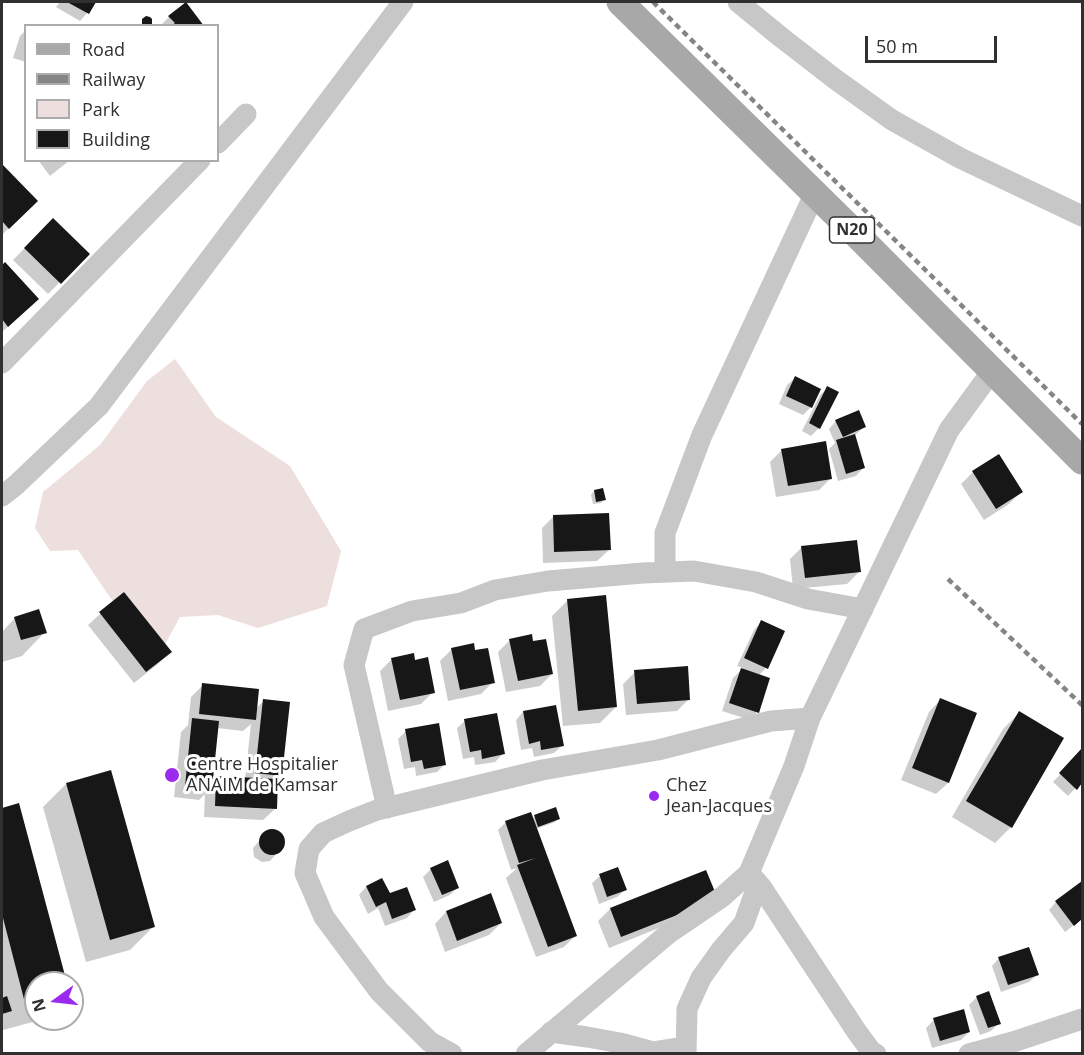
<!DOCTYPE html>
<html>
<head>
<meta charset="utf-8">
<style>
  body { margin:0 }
  #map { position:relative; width:1084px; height:1055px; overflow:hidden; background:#fff; font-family:"Open Sans",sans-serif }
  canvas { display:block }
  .frame { position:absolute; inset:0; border:3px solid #303030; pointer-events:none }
  .legend { position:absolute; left:24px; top:24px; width:195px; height:138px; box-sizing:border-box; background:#fff; border:2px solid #acacac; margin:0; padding:8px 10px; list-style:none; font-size:18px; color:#303030 }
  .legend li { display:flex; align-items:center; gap:12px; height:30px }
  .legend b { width:30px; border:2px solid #acacac }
  .north { position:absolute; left:24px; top:971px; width:60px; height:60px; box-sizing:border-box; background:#fff; border:2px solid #acacac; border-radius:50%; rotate:255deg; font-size:16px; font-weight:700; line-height:24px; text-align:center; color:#303030 }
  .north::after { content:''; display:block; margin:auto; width:21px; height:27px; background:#992aee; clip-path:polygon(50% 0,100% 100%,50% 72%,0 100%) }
  .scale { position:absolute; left:865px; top:36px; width:132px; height:27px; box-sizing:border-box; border:3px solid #303030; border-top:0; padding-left:8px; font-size:18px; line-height:21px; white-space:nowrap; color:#303030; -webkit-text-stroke:4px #fff; paint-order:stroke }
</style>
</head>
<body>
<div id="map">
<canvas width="1084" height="1055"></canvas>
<div class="frame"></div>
<ul class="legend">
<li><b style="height:8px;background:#a8a8a8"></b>Road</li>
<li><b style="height:8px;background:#858585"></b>Railway</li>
<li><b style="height:16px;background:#eddfdd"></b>Park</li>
<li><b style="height:16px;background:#171717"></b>Building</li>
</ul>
<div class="north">N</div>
<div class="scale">50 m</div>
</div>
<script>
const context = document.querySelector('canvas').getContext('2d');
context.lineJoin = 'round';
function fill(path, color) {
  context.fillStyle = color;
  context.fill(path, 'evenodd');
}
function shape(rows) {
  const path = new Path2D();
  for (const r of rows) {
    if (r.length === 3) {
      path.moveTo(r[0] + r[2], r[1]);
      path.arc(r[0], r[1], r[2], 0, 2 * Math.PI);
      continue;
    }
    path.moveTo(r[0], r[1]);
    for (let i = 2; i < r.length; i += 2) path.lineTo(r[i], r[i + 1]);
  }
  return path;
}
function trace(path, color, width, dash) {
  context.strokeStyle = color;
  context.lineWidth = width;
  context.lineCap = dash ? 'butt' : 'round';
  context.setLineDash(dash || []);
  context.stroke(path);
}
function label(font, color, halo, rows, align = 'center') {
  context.font = font + ' "Open Sans",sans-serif';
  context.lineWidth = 6;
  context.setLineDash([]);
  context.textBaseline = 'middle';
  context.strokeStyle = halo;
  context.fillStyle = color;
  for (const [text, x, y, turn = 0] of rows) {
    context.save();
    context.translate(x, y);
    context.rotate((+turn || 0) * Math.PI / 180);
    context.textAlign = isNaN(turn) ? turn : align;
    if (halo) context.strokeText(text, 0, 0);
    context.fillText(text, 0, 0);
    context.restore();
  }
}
fill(shape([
  [175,359,216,417,290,466,341,551,327,606,258,628,218,615,180,617,164,646,146,645,107,593,78,550,50,551,35,528,43,492,100,445,147,381]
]), '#eddfdd');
fill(shape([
  [60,2,95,2,87,13,80,21,56,7],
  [169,17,202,26,163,26,162,24],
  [26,30,26,62,13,58,20,36],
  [38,160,70,160,50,176],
  [2,166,36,201,2,235],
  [53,220,88,254,48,294,13,260],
  [5,264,25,311,2,332,2,267],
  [795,378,819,389,811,407,803,415,779,404,787,385],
  [828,388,819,428,811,436,802,431,820,395],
  [836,421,864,427,854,436,863,468,856,476,838,481,829,449,835,443,829,429],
  [782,450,831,478,819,490,776,497,770,462],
  [973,472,1021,492,1009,504,984,520,961,484],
  [594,491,604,499,601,503,593,504,591,495],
  [554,516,609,550,597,561,543,563,542,528],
  [802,547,859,572,847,584,793,589,790,559],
  [124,594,170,652,158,664,134,683,88,625,100,614],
  [568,600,616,707,600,723,563,726,552,616],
  [15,618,45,632,22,656,2,662,2,632],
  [761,622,766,668,758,676,757,712,750,720,722,711,733,678,743,668,737,666,754,630],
  [510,640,532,643,552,674,540,686,506,692,498,652],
  [452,649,493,682,481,694,448,701,440,661],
  [392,659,414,662,433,692,421,704,388,711,380,671],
  [635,672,689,699,677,711,626,715,623,684],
  [203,685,256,708,264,701,281,775,277,779,275,809,263,820,204,817,205,794,199,800,174,797,181,732,188,725,191,697],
  [251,724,245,779,217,777,211,783,217,728,243,731],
  [940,700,975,714,948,783,936,794,901,780,929,712],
  [523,712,562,746,554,753,534,757,532,748,521,750,516,720],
  [1019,713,1011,827,995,843,952,817,1003,729],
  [465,721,503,754,495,762,475,765,474,757,463,759,457,728],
  [406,731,445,764,437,772,416,776,415,767,404,769,398,739],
  [1082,751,1082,781,1068,796,1053,782],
  [66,784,153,927,130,950,86,962,43,807],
  [18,805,65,983,36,983,36,1019,44,1019,3,1030,2,1024,2,810],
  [530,814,532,819,535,817,559,818,555,822,536,829,576,935,564,947,536,957,506,878,517,868,511,870,498,830,505,823],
  [275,831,282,836,284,845,270,861,262,862,254,857,253,848,267,832],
  [431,869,458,887,450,895,434,902,423,877],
  [706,872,704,910,609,948,598,921,610,909],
  [600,876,625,890,617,897,599,904,592,883],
  [382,880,389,895,414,910,407,918,385,926,378,908,368,914,359,895,366,887],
  [1082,883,1082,919,1065,932,1049,910,1056,902],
  [446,912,501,923,489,935,445,952,435,924],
  [999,958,1037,975,1029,982,1001,992,992,966],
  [977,997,999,1023,991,1031,980,1035,969,1005],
  [934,1020,969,1032,961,1040,932,1048,926,1028]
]), '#0003');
fill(shape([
  [67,2,96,2,89,14],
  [186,2,204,26,171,26,175,23,168,16],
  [146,16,150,17,152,19,152,26,142,26,142,19],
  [2,164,38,201,9,229,2,221],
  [53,218,90,254,61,284,24,248],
  [5,262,39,299,8,327,2,319,2,265],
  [795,376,821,389,812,408,786,396],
  [827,386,839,392,820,429,809,423],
  [859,410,866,427,843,437,835,420],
  [855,434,865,468,846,474,836,440],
  [826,441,832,479,788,486,781,449],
  [999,454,1023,492,996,509,972,471],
  [603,488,606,500,596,502,594,490],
  [609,513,611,550,554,552,553,515],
  [857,540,861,572,805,578,801,546],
  [124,592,172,652,146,672,99,612],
  [606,595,617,707,578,711,567,599],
  [39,609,47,633,21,640,14,617],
  [761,620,785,631,768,669,744,658],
  [532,634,533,641,546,639,553,674,518,681,509,639],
  [474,643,475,650,488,648,495,683,460,690,451,648],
  [414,653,415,660,428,657,435,693,400,700,391,658],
  [688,666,690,700,637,704,634,670],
  [741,668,770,678,759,713,729,703],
  [202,683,259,689,256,720,199,714],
  [940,698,977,713,949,783,912,768],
  [263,699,290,702,282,776,255,773],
  [556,705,564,746,541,750,540,741,529,744,523,711],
  [1019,711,1064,738,1012,828,966,801],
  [497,713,505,754,482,759,481,750,470,752,464,719],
  [192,718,219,721,212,789,185,786],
  [439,723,446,765,424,769,422,760,411,762,405,729],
  [1082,748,1082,783,1077,790,1059,773],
  [111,770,155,927,110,940,66,783],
  [216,776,278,779,277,809,215,806],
  [19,803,67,983,36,983,36,1005,26,1007,2,914,2,808],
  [556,807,560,819,538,827,534,815],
  [531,812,577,936,548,947,517,865,536,858,519,863,505,821],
  [272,842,13],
  [448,860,459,888,442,895,430,868],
  [618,867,627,890,607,897,599,874],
  [706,870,718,899,621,937,610,908],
  [382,878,390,893,407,887,416,910,392,919,386,902,376,907,366,886],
  [1082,881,1082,919,1074,926,1055,901],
  [491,893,502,923,457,941,446,911],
  [1029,947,1039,975,1008,985,998,957],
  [989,991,1001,1024,988,1028,976,996],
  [7,996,12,1011,2,1014,2,998],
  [964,1009,970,1032,940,1041,933,1018]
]), '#171717');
trace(shape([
  [738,2,782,38,835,79,892,120,960,158,1082,216],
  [218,143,246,114],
  [2,363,200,160],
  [2,496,16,485,99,406,403,2],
  [665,572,665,533,702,435,815,193],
  [387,808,354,665,364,629,412,611,461,603,495,590,548,581,643,573,694,571,756,582,808,599,863,609],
  [749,873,762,888,857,1032,871,1051,876,1054],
  [551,1032,587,1037,620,1043,653,1052,686,1047],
  [452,1054,430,1042,379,991,324,917,305,873,309,849,323,833,349,821,377,810,542,770,658,750,771,721,810,718],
  [526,1054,669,933,722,897,749,873,794,766,810,718,949,430,992,371],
  [686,1054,687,1009,701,978,721,950,744,923,758,884],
  [969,1054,1013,1042,1082,1019]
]), '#c7c7c7', 21);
trace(shape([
  [620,2,855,233,1082,461]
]), '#a8a8a8', 27);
trace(shape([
  [653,2,1082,424],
  [948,579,1082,705]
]), '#858585', 4.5, [6, 4.5]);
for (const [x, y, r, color] of [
  [172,775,8,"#992aee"],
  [654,796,6,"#992aee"]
]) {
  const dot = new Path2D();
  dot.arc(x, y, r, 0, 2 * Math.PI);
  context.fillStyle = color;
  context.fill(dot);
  trace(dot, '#fff', 2);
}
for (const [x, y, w] of [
  [852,230,45]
]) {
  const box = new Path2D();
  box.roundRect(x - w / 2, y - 13, w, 26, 4.5);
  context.fillStyle = '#fff';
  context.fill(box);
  trace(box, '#303030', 1.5);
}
label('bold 16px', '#303030', null, [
  ["N20",852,230]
]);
label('18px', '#303030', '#fff', [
  ["Centre Hospitalier",186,765],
  ["ANAIM de Kamsar",186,786],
  ["Chez",666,786],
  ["Jean-Jacques",666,807]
], 'left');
</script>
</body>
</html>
